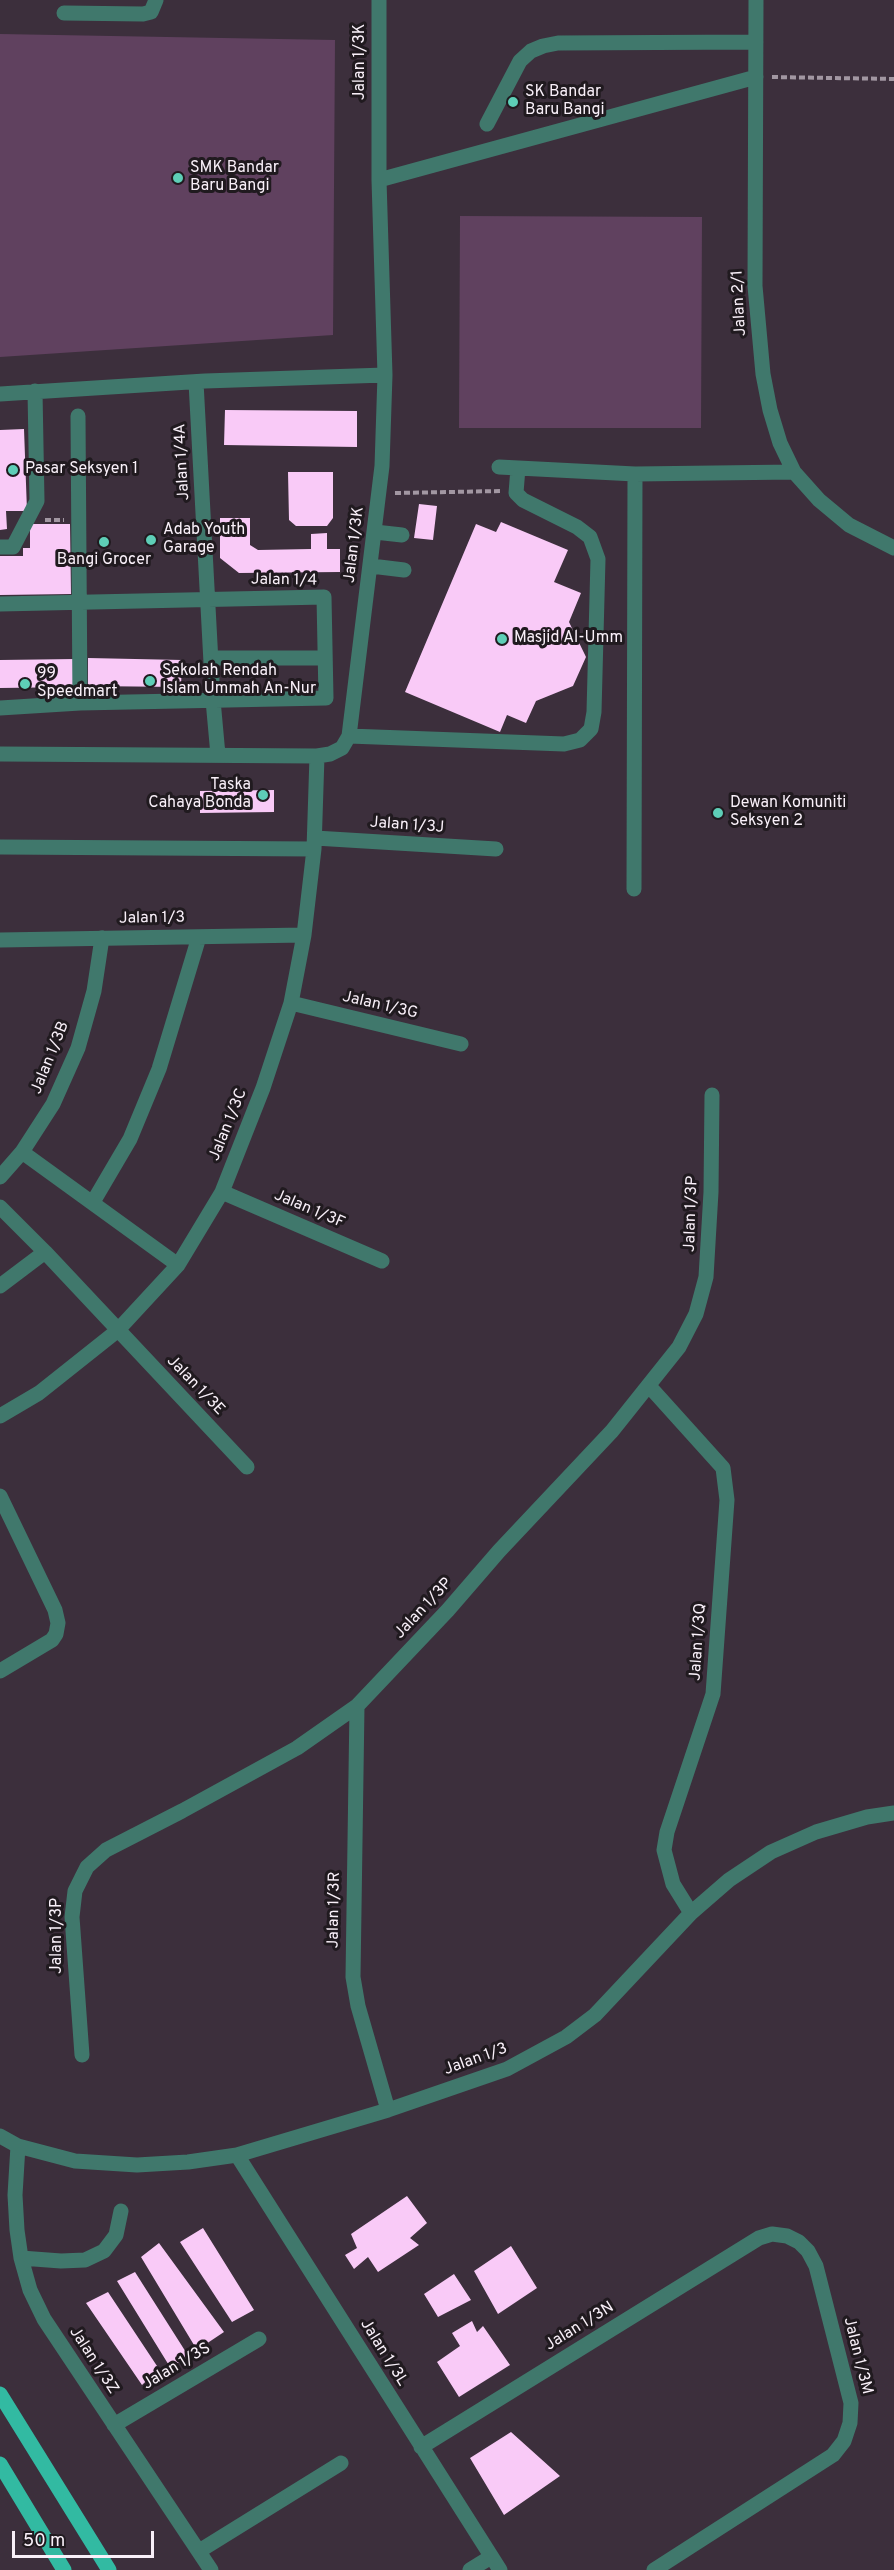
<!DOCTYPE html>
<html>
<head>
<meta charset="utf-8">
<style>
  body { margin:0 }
  #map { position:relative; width:894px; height:2570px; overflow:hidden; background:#3c2f3c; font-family:Overpass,sans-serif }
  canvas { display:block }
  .scale { position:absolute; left:12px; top:2531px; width:142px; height:27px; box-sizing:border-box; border:3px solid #f9f0f9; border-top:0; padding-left:8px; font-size:18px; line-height:21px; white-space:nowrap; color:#f9f0f9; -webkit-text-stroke:4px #201a1f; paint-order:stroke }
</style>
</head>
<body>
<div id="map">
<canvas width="894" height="2570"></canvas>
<div class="scale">50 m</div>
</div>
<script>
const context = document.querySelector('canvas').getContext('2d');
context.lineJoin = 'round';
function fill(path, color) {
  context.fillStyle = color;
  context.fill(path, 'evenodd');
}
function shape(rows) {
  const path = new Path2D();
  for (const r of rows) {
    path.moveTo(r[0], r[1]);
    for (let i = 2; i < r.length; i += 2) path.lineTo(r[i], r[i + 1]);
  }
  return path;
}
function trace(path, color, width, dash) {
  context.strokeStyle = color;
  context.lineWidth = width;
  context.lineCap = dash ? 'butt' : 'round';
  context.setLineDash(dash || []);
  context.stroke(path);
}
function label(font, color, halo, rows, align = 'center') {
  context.font = font + ' Overpass,sans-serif';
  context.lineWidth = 6;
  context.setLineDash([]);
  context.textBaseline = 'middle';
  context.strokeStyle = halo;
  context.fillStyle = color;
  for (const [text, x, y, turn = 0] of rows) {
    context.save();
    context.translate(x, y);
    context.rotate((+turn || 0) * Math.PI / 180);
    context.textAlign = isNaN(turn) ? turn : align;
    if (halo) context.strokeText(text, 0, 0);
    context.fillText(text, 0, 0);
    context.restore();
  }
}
fill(shape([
  [0,34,335,40,333,335,0,357],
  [460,216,702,217,701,428,459,428]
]), '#60415f');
fill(shape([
  [225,410,357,411,357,447,224,445],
  [24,429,27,511,6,511,7,529,0,530,0,430],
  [288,472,333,472,333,518,327,526,296,526,289,520],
  [419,504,437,506,433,540,414,538],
  [220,518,250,518,250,545,258,550,311,549,311,534,327,533,327,549,340,549,340,572,239,573,220,558],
  [501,522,568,550,554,582,581,593,569,622,586,657,573,686,536,701,526,723,507,715,500,732,405,692,476,524,496,532],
  [30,524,70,524,71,594,0,595,0,556,23,556,23,548,30,548],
  [88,658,182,660,181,687,88,686],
  [75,659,76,687,0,688,0,660],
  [274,790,274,812,200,813,200,791],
  [407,2196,427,2223,410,2238,419,2245,378,2272,368,2257,354,2269,345,2255,357,2248,351,2234],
  [203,2228,254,2310,232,2322,180,2242],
  [159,2243,224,2332,197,2350,141,2257],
  [511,2246,537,2288,498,2314,474,2271],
  [135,2272,189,2357,170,2367,117,2281],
  [454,2274,471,2300,438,2317,424,2294],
  [108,2292,159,2369,142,2385,86,2303],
  [472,2321,477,2332,483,2326,510,2365,459,2397,437,2362,460,2346,452,2333],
  [511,2432,560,2476,504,2515,470,2458]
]), '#f9caf7');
trace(shape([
  [772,77,894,79],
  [395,493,502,491],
  [45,520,64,520]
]), '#a297a2', 4, [6, 3]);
trace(shape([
  [756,0,755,286,763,374,770,410,780,443,794,472,819,500,849,525,894,548],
  [64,13,143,14,151,12,156,0],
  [487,124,520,61,531,51,543,46,558,43,756,42],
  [379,180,756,77],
  [196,382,213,700,218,755],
  [0,394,205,381,385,375],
  [78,416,80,703],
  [499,467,635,474,794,472],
  [375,532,402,535],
  [0,547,13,547,37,501,35,391],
  [371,566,404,570],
  [0,604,324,597,326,698,80,703,0,708],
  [211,658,325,658],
  [349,736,564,744,580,740,591,729,594,712,598,559,590,537,577,527,523,500,516,493,518,468],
  [0,754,317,756,330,754,342,748,349,736,382,466,385,375,379,180,379,0],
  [315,838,496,849],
  [0,847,314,849],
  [634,889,635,474],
  [0,940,304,935],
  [291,1003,461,1044],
  [22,1152,178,1265],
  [0,1177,22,1152,53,1104,78,1048,94,991,102,938],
  [222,1192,382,1261],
  [93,1202,130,1139,159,1069,199,937],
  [0,1207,45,1252,247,1467],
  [0,1286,45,1252],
  [650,1387,723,1468,727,1500,713,1694,667,1832,664,1850,673,1884,691,1913],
  [0,1416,39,1393,117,1331,178,1265,222,1192,263,1088,291,1003,304,935,314,849,317,756],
  [0,1496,55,1610,58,1623,56,1634,52,1640,0,1671],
  [357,1706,353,1977,358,2006,388,2110],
  [82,2055,72,1917,75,1891,87,1867,106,1850,182,1811,297,1748,357,1706,448,1610,499,1551,612,1431,679,1347,696,1314,706,1277,711,1192,712,1095],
  [0,2136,18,2146,75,2161,137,2165,188,2162,237,2155,388,2110,507,2069,566,2037,595,2015,691,1913,729,1880,771,1852,816,1832,867,1817,894,1813],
  [18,2146,15,2195,17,2230,21,2258,30,2290,44,2319,211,2570],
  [237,2155,500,2570],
  [21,2258,61,2261,85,2260,104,2251,116,2235,121,2211],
  [114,2425,259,2339],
  [421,2447,759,2238,772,2234,787,2236,799,2242,808,2251,816,2266,851,2403,850,2423,844,2441,833,2455,654,2570],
  [199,2551,341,2463],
  [470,2570,491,2557]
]), '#40786c', 15);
trace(shape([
  [0,2394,109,2570],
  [0,2464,64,2570]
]), '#32baa2', 15);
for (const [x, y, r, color] of [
  [513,102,6,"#5eceb7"],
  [178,178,6,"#5eceb7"],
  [13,470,6,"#5eceb7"],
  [151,540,6,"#5eceb7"],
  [104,542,6,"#5eceb7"],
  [502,639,6,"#5eceb7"],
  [150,681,6,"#5eceb7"],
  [25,684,6,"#5eceb7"],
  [263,795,6,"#5eceb7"],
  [718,813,6,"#5eceb7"]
]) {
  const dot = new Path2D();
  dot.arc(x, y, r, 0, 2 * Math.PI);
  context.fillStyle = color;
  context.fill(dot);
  trace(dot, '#201a1f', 2);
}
label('16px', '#f9f0f9', '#201a1f', [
  ["Jalan 1/3K",361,62,-90],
  ["Jalan 2/1",740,303,-93],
  ["Jalan 1/4A",183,462,-93],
  ["Jalan 1/3K",355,545,-83],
  ["Jalan 1/4",284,581,1],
  ["Jalan 1/3J",407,826,4],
  ["Jalan 1/3",152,919,-1],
  ["Jalan 1/3G",380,1006,13],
  ["Jalan 1/3B",51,1058,-68],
  ["Jalan 1/3C",229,1125,-68],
  ["Jalan 1/3F",309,1210,23],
  ["Jalan 1/3P",692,1214,-88],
  ["Jalan 1/3E",195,1386,46],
  ["Jalan 1/3P",424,1609,-47],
  ["Jalan 1/3Q",699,1642,-86],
  ["Jalan 1/3R",335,1910,-89],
  ["Jalan 1/3P",58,1936,-90],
  ["Jalan 1/3",476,2060,-20],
  ["Jalan 1/3N",580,2327,-32],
  ["Jalan 1/3L",383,2353,58],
  ["Jalan 1/3M",857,2356,76],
  ["Jalan 1/3Z",93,2361,57],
  ["Jalan 1/3S",177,2367,-31]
]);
label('16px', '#f9f0f9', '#201a1f', [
  ["SK Bandar",525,93],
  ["Baru Bangi",525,111],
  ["SMK Bandar",190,169],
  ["Baru Bangi",190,187],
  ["Pasar Seksyen 1",25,470],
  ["Adab Youth",163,531],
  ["Garage",163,549],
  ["Bangi Grocer",104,561,"center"],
  ["Masjid Al-Umm",514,639],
  ["Sekolah Rendah",162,672],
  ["Islam Ummah An-Nur",162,690],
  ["99",37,675],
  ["Speedmart",37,693],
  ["Taska",251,786,"right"],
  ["Cahaya Bonda",251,804,"right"],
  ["Dewan Komuniti",730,804],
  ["Seksyen 2",730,822]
], 'left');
</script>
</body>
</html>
